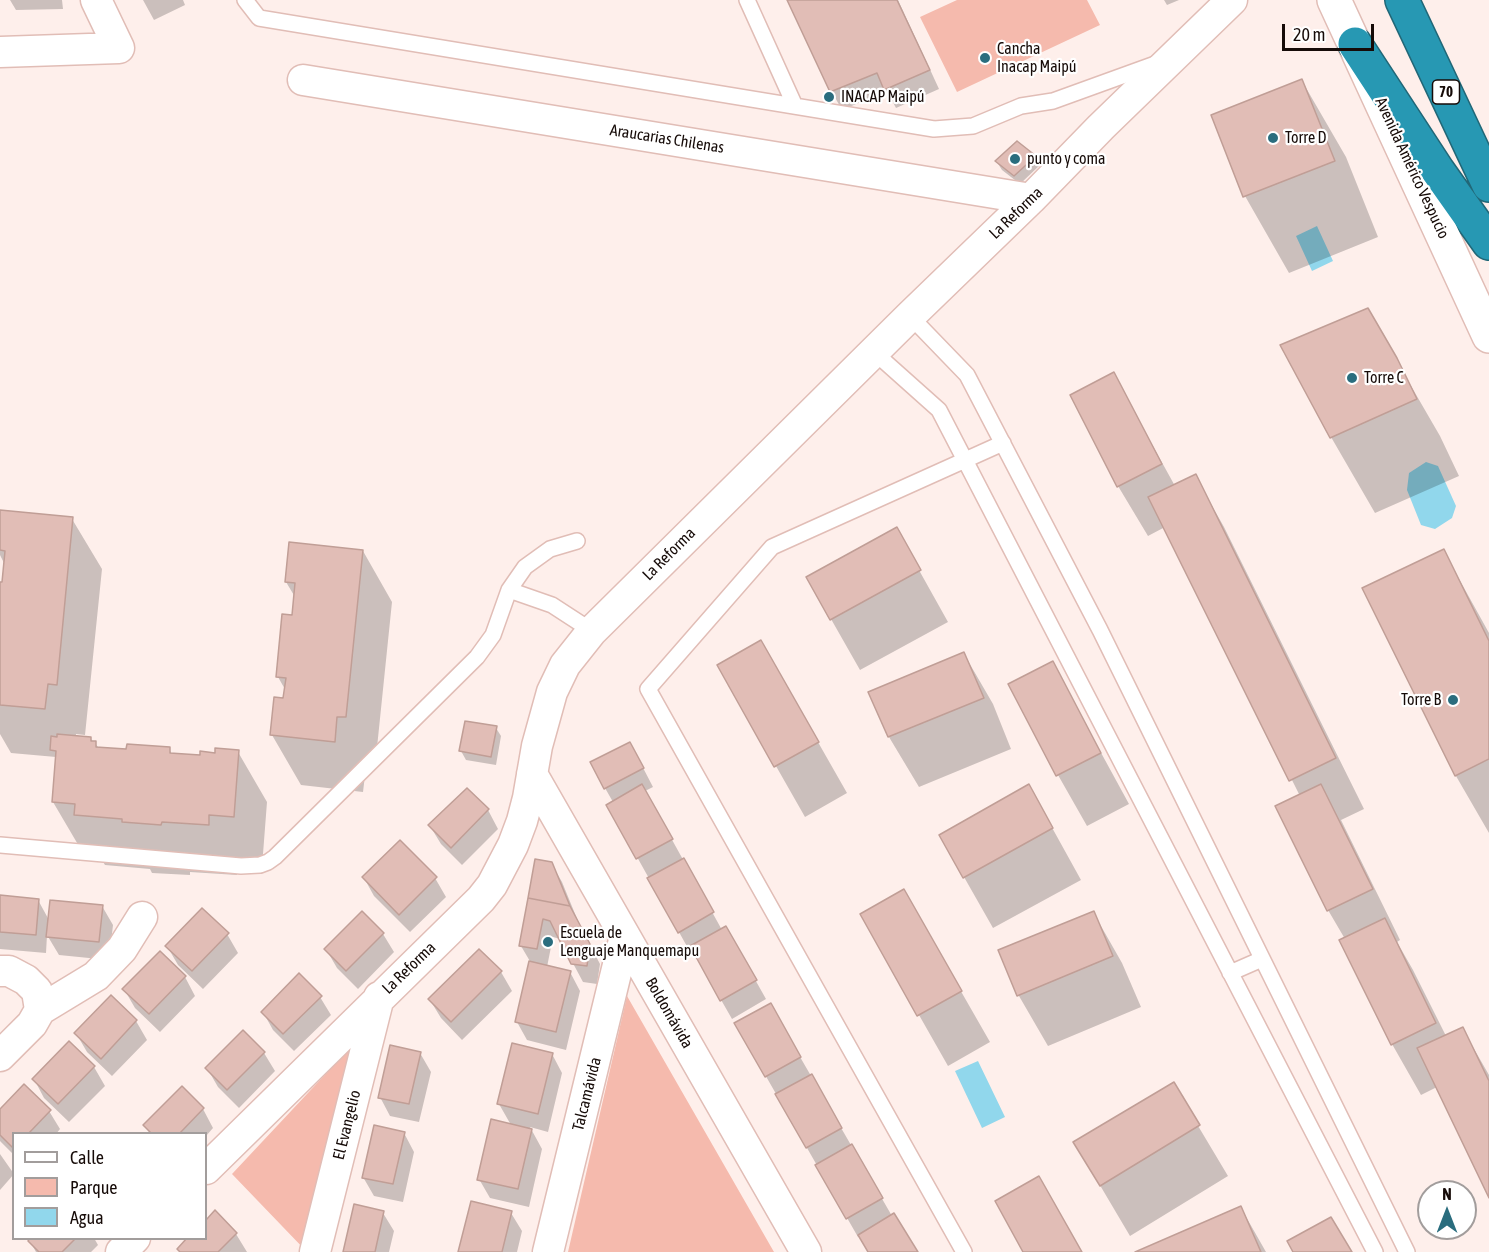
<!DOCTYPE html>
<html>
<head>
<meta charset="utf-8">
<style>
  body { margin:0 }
  #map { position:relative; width:1489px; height:1252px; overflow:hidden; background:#feefeb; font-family:"Asap Condensed",sans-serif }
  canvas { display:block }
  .legend { position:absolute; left:12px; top:1132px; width:195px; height:108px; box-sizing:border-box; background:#fff; border:2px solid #a29d9c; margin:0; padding:8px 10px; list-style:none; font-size:18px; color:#160b08 }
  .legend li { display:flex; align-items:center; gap:12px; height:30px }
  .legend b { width:30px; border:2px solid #a29d9c }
  .north { position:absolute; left:1417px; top:1180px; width:60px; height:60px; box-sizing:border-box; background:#fff; border:2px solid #a29d9c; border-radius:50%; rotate:0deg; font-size:16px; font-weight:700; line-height:24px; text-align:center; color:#160b08 }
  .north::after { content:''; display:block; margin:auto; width:21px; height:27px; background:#2a6d7e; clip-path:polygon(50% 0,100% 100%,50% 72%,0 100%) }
  .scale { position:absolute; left:1282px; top:24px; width:92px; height:27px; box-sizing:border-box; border:3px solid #160b08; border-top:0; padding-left:8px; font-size:18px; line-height:21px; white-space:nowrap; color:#160b08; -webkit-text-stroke:4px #fff; paint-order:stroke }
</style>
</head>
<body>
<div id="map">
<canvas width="1489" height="1252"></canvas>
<ul class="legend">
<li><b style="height:8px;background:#fff"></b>Calle</li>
<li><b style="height:16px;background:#f5baad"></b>Parque</li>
<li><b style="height:16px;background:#91d7ec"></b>Agua</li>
</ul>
<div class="north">N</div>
<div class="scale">20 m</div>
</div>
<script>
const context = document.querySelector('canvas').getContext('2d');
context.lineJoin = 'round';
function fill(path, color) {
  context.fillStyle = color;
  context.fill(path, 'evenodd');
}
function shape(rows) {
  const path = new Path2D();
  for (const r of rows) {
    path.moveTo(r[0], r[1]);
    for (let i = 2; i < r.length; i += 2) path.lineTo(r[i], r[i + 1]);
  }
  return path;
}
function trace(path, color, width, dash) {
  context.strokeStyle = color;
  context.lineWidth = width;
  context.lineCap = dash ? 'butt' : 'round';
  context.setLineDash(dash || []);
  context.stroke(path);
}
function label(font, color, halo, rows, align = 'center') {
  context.font = font + ' "Asap Condensed",sans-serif';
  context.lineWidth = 4.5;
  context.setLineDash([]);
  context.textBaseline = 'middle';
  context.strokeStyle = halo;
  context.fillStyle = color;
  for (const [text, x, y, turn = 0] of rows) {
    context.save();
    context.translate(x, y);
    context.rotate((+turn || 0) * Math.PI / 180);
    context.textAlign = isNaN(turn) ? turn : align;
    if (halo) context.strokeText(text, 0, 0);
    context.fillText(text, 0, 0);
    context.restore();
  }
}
fill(shape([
  [957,0,1087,0,1100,25,957,92,920,17],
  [627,996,774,1252,568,1252],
  [351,1047,307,1252,232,1174]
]), '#f5baad');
fill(shape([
  [1317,226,1333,261,1312,271,1296,236],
  [1426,462,1438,466,1456,506,1452,518,1435,529,1421,525,1407,490,1409,473],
  [978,1061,1005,1117,982,1128,955,1071]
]), '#91d7ec');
fill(shape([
  [10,0,62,0,63,9,16,10],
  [143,0,183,0,185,5,154,20],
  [789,0,898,0,939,89,896,108,887,91,842,110,832,92],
  [1164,0,1179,0,1167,5],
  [1302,81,1346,157,1378,237,1289,273,1245,196,1213,116],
  [1035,157,1040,165,1020,184,1002,170,997,162],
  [1367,310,1440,436,1459,476,1375,513,1331,437],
  [1113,374,1175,486,1195,476,1224,527,1364,809,1341,820,1400,940,1397,942,1413,970,1446,1036,1462,1028,1489,1075,1489,1195,1437,1087,1421,1095,1392,1044,1345,939,1328,910,1300,796,1165,527,1148,536,1118,486],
  [0,512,72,519,102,569,85,735,76,734,76,737,90,738,99,748,128,751,169,749,172,754,201,756,238,752,267,802,262,867,238,865,237,875,190,872,190,875,152,873,150,869,105,865,98,854,83,853,53,802,56,757,11,753,0,734,0,583,4,584,5,565,0,555],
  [896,529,948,622,860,670,831,619],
  [1443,550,1489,633,1489,833,1456,776,1364,589],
  [363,551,392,602,375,767,366,767,363,792,301,785,272,735,285,699,286,691,278,677,293,617,295,597,286,582],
  [964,654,993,704,1011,749,919,787,889,737,870,692],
  [1052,663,1129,804,1087,826,1058,775],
  [719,666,790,693,847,793,805,817],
  [496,728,501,736,496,765,466,760,461,751],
  [640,762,653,787,645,791,722,930,726,928,766,999,732,1019,692,949,689,950,608,805,613,802,605,788],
  [1029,786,1081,880,993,928,964,877],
  [488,810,498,829,462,865,441,844,430,826],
  [551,863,562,882,580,926,600,964,597,984,583,982,560,939,553,937,547,967,570,972,580,991,566,1050,527,1040,517,1022,531,963,521,946],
  [364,878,435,878,446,897,410,932,374,896],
  [0,897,38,900,49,920,102,906,113,925,109,960,59,955,47,935,46,953,0,949],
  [1093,912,1122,963,1141,1007,1048,1046,1019,996,1000,951],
  [362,913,383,934,394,952,358,989,337,968,326,949],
  [227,934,238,953,203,989,178,965,167,946],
  [931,939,990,1042,948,1066,919,1015],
  [479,951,501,972,512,991,462,1040,441,1018,430,1000],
  [160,953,185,977,195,996,160,1032,135,1008,124,989],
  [111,997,136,1021,147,1040,112,1076,87,1052,76,1033],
  [320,997,331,1015,294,1051,273,1030,263,1012],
  [770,1005,892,1216,916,1252,869,1252,860,1236,858,1237,736,1024],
  [243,1032,264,1053,275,1071,239,1108,218,1087,207,1068],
  [69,1043,94,1067,105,1086,69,1122,44,1098,34,1079],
  [420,1053,431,1072,419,1122,390,1116,380,1097],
  [552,1054,562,1073,548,1132,530,1127,542,1149,529,1207,490,1198,479,1179,511,1125,499,1104],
  [1173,1084,1228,1176,1130,1236,1075,1143],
  [203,1109,213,1128,206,1136,206,1134,150,1134,145,1125],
  [0,1111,49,1111,60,1129,56,1134,14,1134,14,1155,0,1141],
  [404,1133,414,1152,403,1202,374,1196,363,1177],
  [0,1154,14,1174,0,1190],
  [1241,1208,1266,1252,1138,1252],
  [215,1213,236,1234,247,1252,180,1252,206,1238,206,1222],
  [383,1213,394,1231,389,1252,344,1252],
  [511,1213,522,1231,517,1252,460,1252],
  [33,1238,94,1238,98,1245,91,1252,36,1252,30,1241]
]), '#0003');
const building = shape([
  [787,0,897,0,930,70,884,90,877,73,830,92,787,0],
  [1302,79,1335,161,1243,197,1211,115,1302,79],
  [1017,141,1036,156,1014,176,995,161,1017,141],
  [1368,308,1397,358,1417,399,1330,438,1280,345,1368,308],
  [1114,372,1162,464,1117,487,1070,395,1114,372],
  [1196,474,1336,758,1289,781,1148,497,1196,474],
  [0,510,73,517,57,685,48,684,45,709,0,705,0,582,2,582,5,551,0,550,0,510],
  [897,527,921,570,830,620,806,577,897,527],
  [289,542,363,550,346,717,337,717,335,742,270,735,274,697,283,698,286,678,276,677,282,614,292,615,295,583,285,582,289,542],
  [1444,549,1489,641,1489,759,1455,776,1362,588,1444,549],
  [761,640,819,742,774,767,717,665,761,640],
  [964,652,984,698,888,737,868,692,964,652],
  [1053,661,1101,753,1056,776,1008,684,1053,661],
  [465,721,497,726,491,757,459,751,465,721],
  [57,734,91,737,91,741,96,741,96,747,126,749,127,744,170,747,170,753,200,755,200,751,215,753,215,748,239,750,234,817,209,815,209,825,162,822,161,825,122,822,122,819,74,815,75,804,52,802,56,751,50,750,51,736,57,737,57,734],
  [630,742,644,768,604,789,590,762,630,742],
  [642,784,673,839,636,859,606,805,642,784],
  [1029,784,1053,828,963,878,939,835,1029,784],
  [1321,784,1373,889,1327,911,1275,806,1321,784],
  [467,788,489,809,451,848,428,825,467,788],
  [400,840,437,877,399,915,362,877,400,840],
  [684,858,714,912,678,933,647,878,684,858],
  [535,859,552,862,570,906,528,898,535,859],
  [904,889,962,991,917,1016,860,914,904,889],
  [0,895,39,899,36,935,0,932,0,895],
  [528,898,570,906,590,944,587,966,571,964,550,921,543,919,537,949,519,946,528,898],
  [50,900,103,905,99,942,46,937,50,900],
  [202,908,229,933,192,971,165,946,202,908],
  [362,911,384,933,346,971,324,949,362,911],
  [1094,911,1113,956,1017,996,998,950,1094,911],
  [1385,918,1436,1023,1391,1045,1339,940,1385,918],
  [726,926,757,980,720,1001,690,946,726,926],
  [479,949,502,971,451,1022,428,999,479,949],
  [160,951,186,976,149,1014,122,989,160,951],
  [529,961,571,971,556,1032,515,1022,529,961],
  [299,973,322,996,283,1034,261,1012,299,973],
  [111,995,137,1020,101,1059,74,1033,111,995],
  [771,1003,801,1057,765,1077,734,1023,771,1003],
  [1463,1027,1489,1081,1489,1198,1417,1048,1463,1027],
  [243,1030,265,1052,227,1090,205,1068,243,1030],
  [69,1041,95,1066,58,1104,32,1079,69,1041],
  [512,1043,553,1053,538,1114,497,1104,512,1043],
  [390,1045,421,1052,409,1104,378,1098,390,1045],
  [812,1074,842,1128,806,1148,775,1094,812,1074],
  [1174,1082,1200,1125,1100,1186,1073,1142,1174,1082],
  [24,1084,51,1110,28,1134,14,1134,13,1148,0,1135,0,1109,24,1084],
  [182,1086,204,1108,179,1134,152,1134,143,1125,182,1086],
  [491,1119,532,1129,518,1189,477,1180,491,1119],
  [374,1125,405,1132,393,1184,362,1178,374,1125],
  [852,1144,883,1198,846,1219,815,1165,852,1144],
  [1039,1176,1082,1252,1023,1252,995,1201,1039,1176],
  [471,1201,512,1211,502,1252,458,1252,471,1201],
  [354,1204,384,1211,375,1252,343,1252,354,1204],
  [1241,1206,1261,1252,1135,1252,1241,1206],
  [215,1210,237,1233,218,1252,180,1252,177,1249,187,1238,206,1238,206,1220,215,1210],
  [894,1213,918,1252,868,1252,858,1235,894,1213],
  [1331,1217,1352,1252,1293,1252,1287,1241,1331,1217],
  [30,1238,76,1238,62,1252,39,1252,28,1241,30,1238]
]);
fill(building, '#e1bdb6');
trace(building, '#c09e96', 1.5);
const service = shape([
  [245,0,259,18,934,129,973,126,1021,106,1053,101,1158,63],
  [747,0,795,106],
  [910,316,967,375,1100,630,1407,1252],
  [874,352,939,410,1375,1252],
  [509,590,552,605,592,631],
  [0,845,241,866,260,865,268,862,275,857,477,657,493,635,509,590,525,567,550,549,577,541],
  [1230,973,1262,959],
  [964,1252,648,689,772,547,1003,443]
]);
const minor = shape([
  [0,52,119,48,96,0],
  [303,80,1031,199],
  [532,774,806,1252],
  [0,971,9,971,26,980,37,991,40,1010,32,1024,0,1056],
  [40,1010,96,976,122,949,142,917],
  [206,1169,481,899,492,885,513,845,522,821,528,798,537,746,552,692,565,665,592,631,910,316,1031,199,1101,127,1232,0],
  [121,1252,135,1238],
  [315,1252,379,997],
  [548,1252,625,936]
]);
const secondary = shape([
  [1334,0,1489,336]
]);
const motorway = shape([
  [1402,0,1489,185],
  [1355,44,1438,171,1489,243]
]);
trace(service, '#e1bdb6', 18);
trace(minor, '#e1bdb6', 33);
trace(secondary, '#e1bdb6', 36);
trace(motorway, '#216777', 36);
trace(service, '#fff', 15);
trace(minor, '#fff', 30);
trace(secondary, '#fff', 33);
trace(motorway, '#2798b3', 33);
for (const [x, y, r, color] of [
  [985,58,6,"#2a6d7e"],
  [829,97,6,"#2a6d7e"],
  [1273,138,6,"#2a6d7e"],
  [1015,159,6,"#2a6d7e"],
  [1352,378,6,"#2a6d7e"],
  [1453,700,6,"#2a6d7e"],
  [548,942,6,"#2a6d7e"]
]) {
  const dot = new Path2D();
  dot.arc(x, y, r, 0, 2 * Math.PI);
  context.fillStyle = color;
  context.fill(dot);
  trace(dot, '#fff', 2);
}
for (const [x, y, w] of [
  [1446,92,27]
]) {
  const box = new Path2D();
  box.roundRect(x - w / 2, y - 12, w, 24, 4.5);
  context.fillStyle = '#fff';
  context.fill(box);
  trace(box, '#160b08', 1.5);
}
label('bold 15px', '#160b08', null, [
  ["70",1446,92]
]);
label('16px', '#160b08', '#fff', [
  ["Cancha",997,49],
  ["Inacap Maipú",997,67],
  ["INACAP Maipú",841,97],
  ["Torre D",1285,138],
  ["punto y coma",1027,159],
  ["Torre C",1364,378],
  ["Torre B",1441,700,"right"],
  ["Escuela de",560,933],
  ["Lenguaje Manquemapu",560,951]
], 'left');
label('16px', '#160b08', '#fff', [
  ["Araucarias Chilenas",667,139,9],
  ["Avenida Américo Vespucio",1412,168,65],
  ["La Reforma",1016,213,-44],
  ["La Reforma",669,554,-45],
  ["La Reforma",409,968,-44],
  ["Boldomávida",669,1013,60],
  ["Talcamávida",587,1094,-76],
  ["El Evangelio",347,1125,-76]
]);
</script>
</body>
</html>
